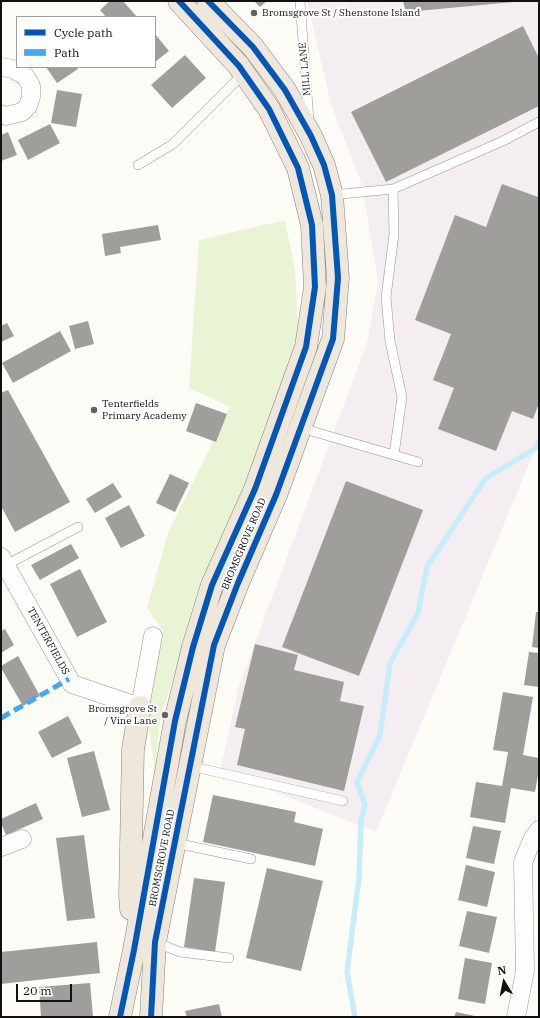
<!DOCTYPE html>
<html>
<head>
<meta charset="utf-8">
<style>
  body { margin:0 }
  #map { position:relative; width:540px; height:1018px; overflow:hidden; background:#fcfbf6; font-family:"IBM Plex Serif",serif }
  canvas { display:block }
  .frame { position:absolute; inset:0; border:2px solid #101010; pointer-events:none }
  .legend { position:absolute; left:16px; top:16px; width:140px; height:52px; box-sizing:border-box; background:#fff; border:1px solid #9f9f9f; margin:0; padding:5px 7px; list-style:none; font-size:12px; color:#101010 }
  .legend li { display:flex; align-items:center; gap:8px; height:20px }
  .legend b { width:20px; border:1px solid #9f9f9f }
  .north { position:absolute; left:484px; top:962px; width:40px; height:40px; -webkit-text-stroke:3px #fff; paint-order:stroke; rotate:350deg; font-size:11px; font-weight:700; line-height:16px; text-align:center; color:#101010 }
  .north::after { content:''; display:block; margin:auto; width:14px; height:18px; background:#101010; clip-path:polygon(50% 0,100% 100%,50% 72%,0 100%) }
  .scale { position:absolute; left:16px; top:984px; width:56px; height:18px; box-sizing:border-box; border:2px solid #101010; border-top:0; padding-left:5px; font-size:12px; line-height:14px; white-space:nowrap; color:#101010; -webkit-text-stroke:3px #fff; paint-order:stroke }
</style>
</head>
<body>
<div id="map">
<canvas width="540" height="1018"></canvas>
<div class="frame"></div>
<ul class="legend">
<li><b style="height:5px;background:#0057b8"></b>Cycle path</li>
<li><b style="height:5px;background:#3fa9f5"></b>Path</li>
</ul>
<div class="north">N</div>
<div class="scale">20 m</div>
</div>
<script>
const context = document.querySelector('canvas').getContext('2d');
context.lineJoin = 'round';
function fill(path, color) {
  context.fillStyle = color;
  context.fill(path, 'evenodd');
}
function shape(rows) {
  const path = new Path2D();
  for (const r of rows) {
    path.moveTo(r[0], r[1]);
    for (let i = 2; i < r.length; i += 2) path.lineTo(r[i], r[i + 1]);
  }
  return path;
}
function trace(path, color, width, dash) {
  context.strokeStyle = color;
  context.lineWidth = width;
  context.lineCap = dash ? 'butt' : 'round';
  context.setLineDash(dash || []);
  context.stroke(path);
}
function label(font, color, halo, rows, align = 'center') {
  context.font = font + ' "IBM Plex Serif",serif';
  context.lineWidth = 4;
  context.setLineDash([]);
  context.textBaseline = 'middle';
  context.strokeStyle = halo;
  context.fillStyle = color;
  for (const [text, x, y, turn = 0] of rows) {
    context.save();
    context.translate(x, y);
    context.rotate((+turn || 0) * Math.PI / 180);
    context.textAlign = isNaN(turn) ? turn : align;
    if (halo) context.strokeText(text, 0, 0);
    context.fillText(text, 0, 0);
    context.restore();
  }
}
fill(shape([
  [307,1,539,1,539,440,376,832,220,770,239,686,367,343,378,282,362,185,331,104]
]), '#f4eef2');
fill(shape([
  [285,220,295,270,298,328,288,377,268,430,200,591,160,720,155,772,149,730,152,682,163,631,147,608,168,533,230,407,189,388,199,240]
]), '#e9f4d4');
trace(shape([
  [355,1017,347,972,359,878,361,820,365,805,357,782,380,735,390,663,418,613,427,567,485,479,536,448,539,442]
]), '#c8edfa', 5.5);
fill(shape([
  [110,1,123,1,137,17,106,17,100,10],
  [254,1,267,1,260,7],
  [403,1,513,1,514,2,406,12],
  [523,26,539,58,539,106,386,182,351,112],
  [155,34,169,51,155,62],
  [185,55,206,78,172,108,151,85],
  [46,67,76,67,78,69,57,83],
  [57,90,82,94,76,127,51,123],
  [50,124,60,143,28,160,18,140],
  [8,132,17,155,1,161,1,135],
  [502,184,538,197,539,194,539,403,533,419,512,411,496,451,438,429,454,388,433,380,451,334,415,320,455,215,486,227],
  [158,225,161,240,120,247,121,253,105,256,102,234],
  [88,321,94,344,75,349,69,326],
  [7,323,14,336,1,342,1,326],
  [60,331,71,351,13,383,2,363],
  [8,390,70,502,15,532,1,506,1,393],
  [196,403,227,414,216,442,186,431],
  [170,474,189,483,175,512,156,503],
  [346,481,423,510,359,676,282,647],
  [113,483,122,497,95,513,86,499],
  [129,505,145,536,121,548,105,518],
  [71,544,79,558,40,580,31,565],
  [80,569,107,622,77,637,50,584],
  [536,612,539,612,539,648,532,647],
  [5,629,14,645,1,653,1,631],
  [255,644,298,655,294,670,344,682,340,701,364,706,344,791,237,765,245,729,235,727],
  [529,652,539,653,539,687,524,685],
  [18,656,40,696,23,706,1,668,1,666],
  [503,692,533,697,523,755,539,758,539,770,535,792,511,788,505,823,470,817,476,782,502,786,508,752,493,750],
  [68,716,82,743,52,758,38,732],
  [94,751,110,810,82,817,67,758],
  [213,795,296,812,294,822,323,829,315,866,203,842],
  [36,803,43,819,6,835,1,823,1,819],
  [473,826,501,831,494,864,466,858],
  [84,835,95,918,67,921,56,838],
  [466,865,495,872,487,907,458,900],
  [267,868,323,881,301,971,246,958],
  [194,878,225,882,215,952,184,947],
  [467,911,497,917,489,953,459,946],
  [97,942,100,973,1,984,1,952],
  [465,958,492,963,485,1004,458,999],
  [90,983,93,1017,41,1017,39,987],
  [219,1004,222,1017,187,1017,185,1011],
  [456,1012,475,1016,475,1017,454,1017]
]), '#a09e9b');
const service = shape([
  [300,1,309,121],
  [138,165,173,144,244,73],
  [393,189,394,234,386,297,390,341,402,397,394,455],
  [332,195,393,189,503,141,539,122],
  [301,428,418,462],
  [6,565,78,527],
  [190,766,343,801],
  [175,843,251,859],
  [155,942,180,952,229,958]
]);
const minor = shape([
  [1,67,13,69,25,76,31,86,31,97,28,106,22,112,6,116,1,114],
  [1,557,72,684,140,707,153,636],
  [1,847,22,839],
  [516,1017,525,971,523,862,533,838,539,830]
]);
const primary = shape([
  [131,909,130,896,133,749,140,707],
  [120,1017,134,950,175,721,193,647,212,585,255,489,306,347,315,287,312,225,298,168,269,109,239,66,179,1],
  [151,1017,155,942,214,645,238,583,276,495,333,339,338,278,332,195,324,165,311,136,285,90,253,47,208,1]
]);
trace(service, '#969694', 10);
trace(minor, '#969694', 19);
trace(primary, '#848381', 23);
trace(service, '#fffefe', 9);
trace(minor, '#fffefe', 18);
trace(primary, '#eee7da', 22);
trace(shape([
  [1,718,69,679]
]), '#3fa9f5', 5, [10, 5]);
trace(shape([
  [120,1017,134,950,175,721,193,647,212,585,255,489,306,347,315,287,312,225,298,168,269,109,239,66,179,1],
  [151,1017,155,942,214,645,238,583,276,495,333,339,338,278,332,195,324,165,311,136,285,90,253,47,208,1]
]), '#0057b8', 6);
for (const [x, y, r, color] of [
  [254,13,4,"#636260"],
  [94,410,4,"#636260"],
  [165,715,4,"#636260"]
]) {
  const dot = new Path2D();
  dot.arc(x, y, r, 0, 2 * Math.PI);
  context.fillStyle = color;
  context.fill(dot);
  trace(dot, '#fff', 1.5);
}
label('10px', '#101010', '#fff', [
  ["Bromsgrove St / Shenstone Island",262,13],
  ["Tenterfields",102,404],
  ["Primary Academy",102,416],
  ["Bromsgrove St",157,709,"right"],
  ["/ Vine Lane",157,721,"right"]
], 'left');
label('10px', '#101010', '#fff', [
  ["MILL LANE",305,69,-95],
  ["BROMSGROVE ROAD",244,544,-67],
  ["TENTERFIELDS",48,641,61],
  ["BROMSGROVE ROAD",162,858,-79]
]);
</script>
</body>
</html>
